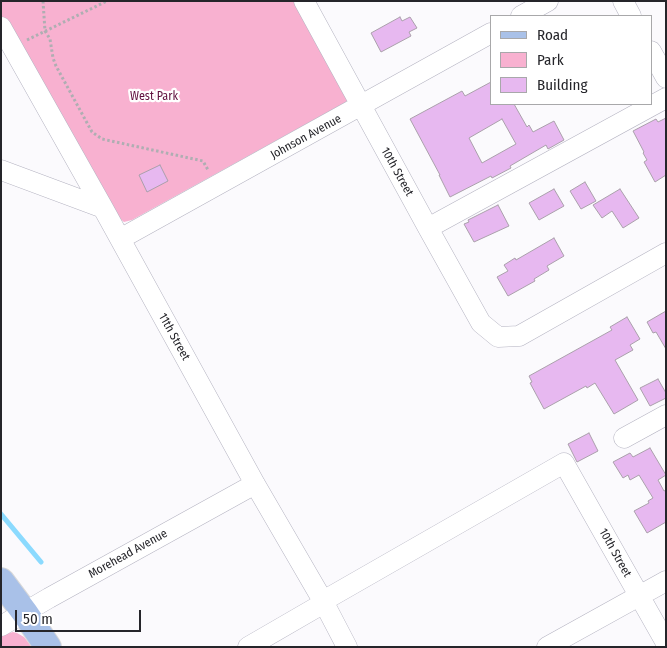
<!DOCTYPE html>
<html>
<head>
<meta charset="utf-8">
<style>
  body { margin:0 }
  #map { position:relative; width:667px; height:648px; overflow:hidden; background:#fbfafd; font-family:"Fira Sans Condensed",sans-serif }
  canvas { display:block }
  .frame { position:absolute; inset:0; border:2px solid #25252a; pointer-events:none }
  .legend { position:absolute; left:490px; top:15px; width:162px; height:90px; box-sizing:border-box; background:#fff; border:1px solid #a8a8aa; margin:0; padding:6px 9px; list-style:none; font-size:15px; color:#25252a }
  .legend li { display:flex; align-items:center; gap:10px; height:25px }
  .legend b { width:25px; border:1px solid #a8a8aa }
  .scale { position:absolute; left:15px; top:610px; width:126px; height:22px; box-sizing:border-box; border:2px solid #25252a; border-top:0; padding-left:6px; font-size:15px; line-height:18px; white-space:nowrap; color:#25252a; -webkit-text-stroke:4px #fff; paint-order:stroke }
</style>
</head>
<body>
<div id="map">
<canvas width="667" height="648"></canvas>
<div class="frame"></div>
<ul class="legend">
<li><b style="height:6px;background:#a9c1e8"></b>Road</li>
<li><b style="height:14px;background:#f8b1d0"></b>Park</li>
<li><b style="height:14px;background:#e7b8f0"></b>Building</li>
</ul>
<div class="scale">50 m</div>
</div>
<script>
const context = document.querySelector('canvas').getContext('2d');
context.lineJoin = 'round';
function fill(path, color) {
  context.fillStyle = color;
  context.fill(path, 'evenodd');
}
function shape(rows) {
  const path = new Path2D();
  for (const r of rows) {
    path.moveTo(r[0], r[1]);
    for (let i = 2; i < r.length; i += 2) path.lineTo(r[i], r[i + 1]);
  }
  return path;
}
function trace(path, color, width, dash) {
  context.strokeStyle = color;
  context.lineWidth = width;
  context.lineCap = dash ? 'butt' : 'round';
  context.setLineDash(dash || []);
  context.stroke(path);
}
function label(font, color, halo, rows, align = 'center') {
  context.font = font + ' "Fira Sans Condensed",sans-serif';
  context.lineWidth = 4.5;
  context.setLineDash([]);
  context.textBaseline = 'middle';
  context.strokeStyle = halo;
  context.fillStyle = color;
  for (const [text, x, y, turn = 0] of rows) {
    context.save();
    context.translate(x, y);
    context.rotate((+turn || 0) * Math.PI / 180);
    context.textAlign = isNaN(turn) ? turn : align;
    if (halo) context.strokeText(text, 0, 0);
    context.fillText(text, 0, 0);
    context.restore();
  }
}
fill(shape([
  [1,1,299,1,349,97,346,102,132,220,124,222,118,217,1,17],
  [13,632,17,633,24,637,32,647,1,647,1,636,6,634]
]), '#f8b1d0');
trace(shape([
  [1,514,41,562]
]), '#8bdafe', 5);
const building = shape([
  [400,17,402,21,410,17,417,28,409,32,411,36,381,52,371,33,400,17],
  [491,82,491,104,514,104,527,127,529,125,533,132,554,121,564,140,548,149,546,145,510,166,511,168,492,178,491,176,450,197,439,175,440,175,410,119,462,91,465,96,491,82],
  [502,119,516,144,482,163,469,138,502,119],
  [666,118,666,175,655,182,644,162,647,160,643,153,644,152,633,131,656,119,658,122,666,118],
  [160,165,168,181,147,192,139,175,160,165],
  [585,182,596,201,581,209,570,191,585,182],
  [554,189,564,206,539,220,529,203,554,189],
  [620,189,639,218,623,228,612,211,602,218,593,205,620,189],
  [498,205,509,226,474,242,464,224,469,222,468,220,498,205],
  [554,238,564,256,547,266,549,270,534,279,535,281,508,296,497,277,508,271,504,265,515,258,516,260,554,238],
  [666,311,666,349,656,332,653,333,647,322,666,311],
  [627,317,640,339,630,345,633,350,615,360,638,400,614,414,595,383,587,388,586,386,544,409,530,383,532,382,529,376,612,330,610,327,627,317],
  [658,379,666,393,666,398,650,406,640,388,658,379],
  [589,433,598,451,577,462,568,444,589,433],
  [650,448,666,475,658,480,664,491,666,490,666,522,647,533,634,511,649,503,648,501,653,498,639,475,630,480,628,475,623,478,613,462,630,453,633,457,650,448]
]);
fill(building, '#e7b8f0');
trace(building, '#aaa0ab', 1);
const minor = shape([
  [304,1,428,228,481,323,498,337,519,336,666,253],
  [623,1,631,16],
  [521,16,548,1],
  [1,27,103,208,255,484,323,601,347,647],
  [651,51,666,78],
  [1,170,103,208],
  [428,228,666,98],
  [120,239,491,33],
  [624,438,666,415],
  [323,601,564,463,666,643],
  [1,626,49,598,255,484],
  [248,647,324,603],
  [547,647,666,581]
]);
const major = shape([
  [1,581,25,613,48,647]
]);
trace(minor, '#b4b3c1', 21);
trace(major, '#d8d8d9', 28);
trace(shape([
  [43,1,45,31,50,39,53,58,56,66,92,132,102,139,203,161,208,170],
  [27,40,107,1]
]), '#afaeb2', 3, [2.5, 2.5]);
trace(minor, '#fff', 20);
trace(major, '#a9c1e8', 26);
label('12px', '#600e3d', '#fff', [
  ["West Park",154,97]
]);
label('12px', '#25252a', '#fff', [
  ["Johnson Avenue",306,137,-29],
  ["10th Street",397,172,61],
  ["11th Street",174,337,61],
  ["10th Street",615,553,61],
  ["Morehead Avenue",128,554,-29]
]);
</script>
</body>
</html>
